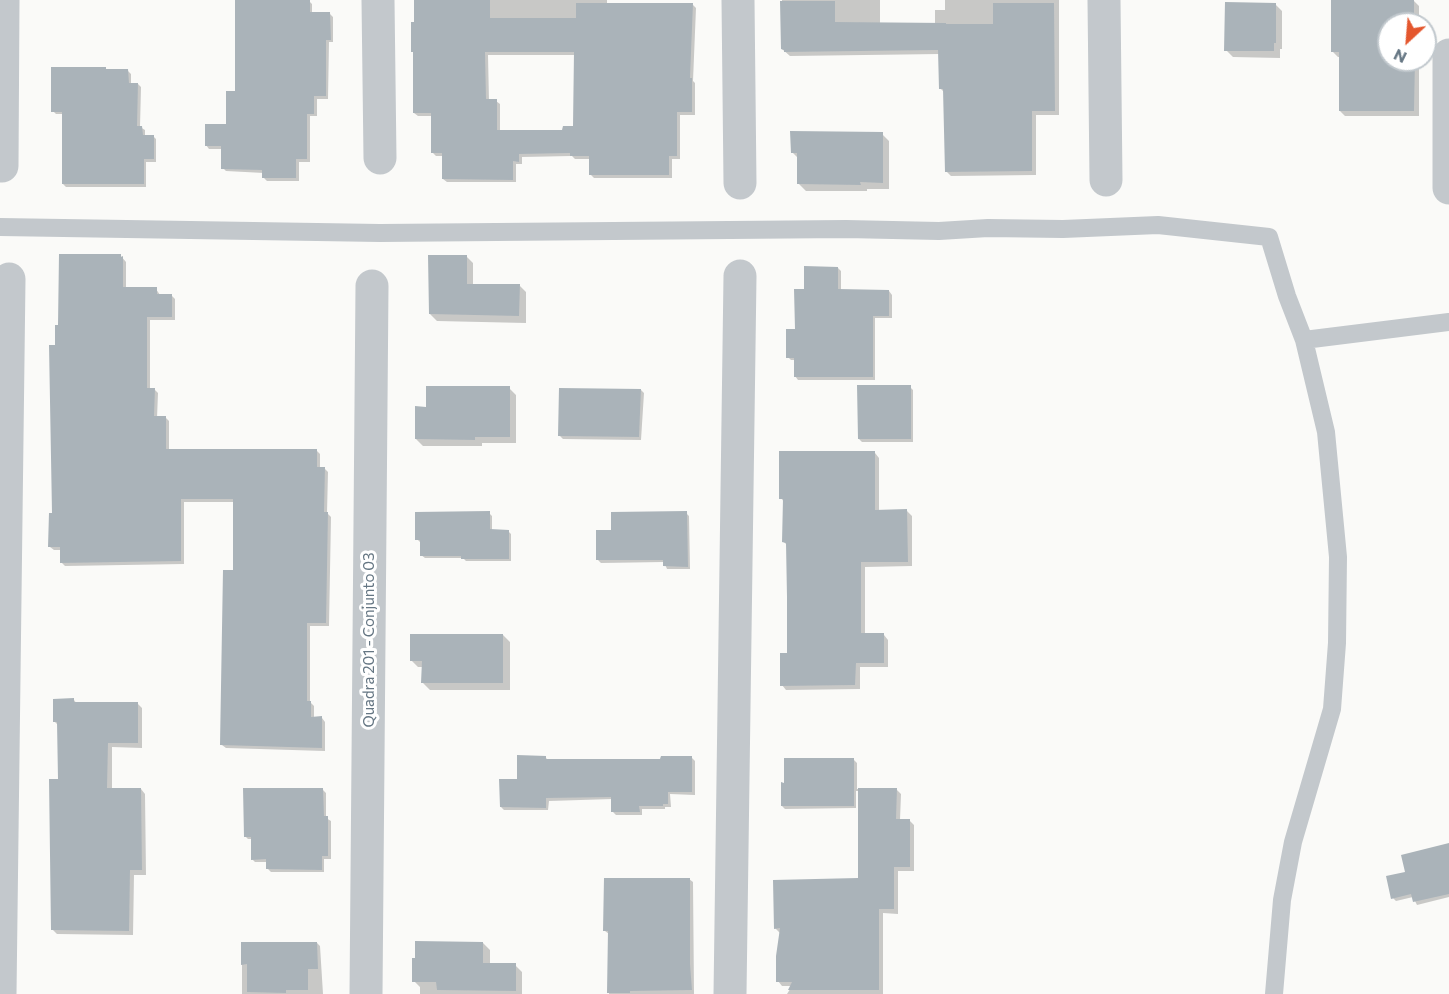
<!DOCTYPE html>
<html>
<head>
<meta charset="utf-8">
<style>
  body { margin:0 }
  #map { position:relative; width:1449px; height:994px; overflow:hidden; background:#fafaf8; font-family:Commissioner,sans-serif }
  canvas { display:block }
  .north { position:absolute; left:1377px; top:12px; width:60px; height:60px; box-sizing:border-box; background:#fff; border:2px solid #c1c8cd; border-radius:50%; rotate:206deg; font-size:16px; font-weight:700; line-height:24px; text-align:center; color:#657683 }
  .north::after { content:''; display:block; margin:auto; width:21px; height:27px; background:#e4572e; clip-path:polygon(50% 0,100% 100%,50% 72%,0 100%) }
</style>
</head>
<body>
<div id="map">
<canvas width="1449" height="994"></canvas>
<div class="north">N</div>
</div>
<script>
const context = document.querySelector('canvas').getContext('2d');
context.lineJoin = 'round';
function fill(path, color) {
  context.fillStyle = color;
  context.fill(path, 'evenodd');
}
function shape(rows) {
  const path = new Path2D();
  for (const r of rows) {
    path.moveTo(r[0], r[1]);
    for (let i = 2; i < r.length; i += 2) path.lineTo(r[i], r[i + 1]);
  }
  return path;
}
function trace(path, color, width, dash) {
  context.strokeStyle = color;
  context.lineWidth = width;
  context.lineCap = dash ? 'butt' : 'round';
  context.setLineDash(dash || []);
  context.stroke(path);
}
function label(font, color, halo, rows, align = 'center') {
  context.font = font + ' Commissioner,sans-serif';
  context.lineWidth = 6;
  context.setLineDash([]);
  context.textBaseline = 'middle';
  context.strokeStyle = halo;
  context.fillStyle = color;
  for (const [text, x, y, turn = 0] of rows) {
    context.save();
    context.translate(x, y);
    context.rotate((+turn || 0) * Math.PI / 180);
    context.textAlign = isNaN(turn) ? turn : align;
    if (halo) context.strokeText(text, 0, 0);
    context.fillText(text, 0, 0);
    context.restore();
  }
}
fill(shape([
  [489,0,607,0,607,5,692,4,696,8,693,81,695,83,695,115,680,115,680,159,672,159,672,178,594,178,590,174,590,159,575,159,572,156,522,157,522,164,516,164,516,182,447,182,443,179,443,156,436,156,433,153,433,116,418,116,414,113],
  [488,55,575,55,574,127,564,132,500,131,500,104,496,101,489,101],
  [782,0,880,0,880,24,935,24,935,10,945,10,945,0,1059,0,1059,115,1036,115,1036,175,951,176,946,171,945,93,940,88,940,54,790,56,782,49],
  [309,1,312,4,312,14,330,14,333,17,333,42,329,42,328,99,317,99,317,116,310,116,310,162,299,162,299,181,267,181,264,178,264,173,226,171,223,168,222,149,209,149,206,145,228,125,236,92],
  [1414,1,1419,6,1419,24,1389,24,1389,60,1419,60,1419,116,1345,116,1340,111,1340,57,1338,57,1333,52],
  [1275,4,1282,11,1282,49,1280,49,1280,58,1233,57,1226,50],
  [108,71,128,71,131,74,131,84,138,84,141,87,140,127,145,130,145,136,153,136,156,139,156,162,146,162,146,187,66,187,63,184,63,114,56,114,53,111],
  [882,134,889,141,889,189,867,189,867,191,806,191,799,184,799,159,792,152],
  [120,255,126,262,126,288,156,289,160,295,171,295,175,299,175,320,150,320,150,389,154,389,158,393,157,418,165,417,169,421,169,451,316,450,320,454,320,468,324,468,328,472,327,513,331,517,329,626,310,626,310,702,314,706,314,718,322,718,325,722,325,751,226,748,222,745,234,572,235,502,184,502,184,564,65,566,61,562,61,550,54,550,50,547,53,515,56,347,60,326],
  [466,256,473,263,473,285,519,285,526,292,526,323,437,321,430,314],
  [838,268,841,271,841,291,889,291,892,295,892,318,875,318,875,380,798,380,795,376,795,360,791,360,788,357,806,291],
  [910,387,913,390,913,442,862,442,859,439],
  [509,388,516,395,516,443,482,443,482,446,423,446,416,439,427,408],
  [641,390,644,393,641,440,563,439,560,436],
  [875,453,879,458,879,511,907,511,912,516,912,566,865,567,865,634,884,635,888,640,888,667,860,667,860,689,786,690,782,685,788,655,788,546,784,542,784,502,781,498],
  [489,513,492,516,492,531,508,531,511,534,511,561,466,561,463,558,425,558,421,555,420,542,417,539],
  [686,513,689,516,690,569,667,569,664,562,601,563,598,560,612,531],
  [503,635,510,642,510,690,430,690,423,683,423,667,418,667,411,660],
  [74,700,77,704,137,703,142,708,142,748,112,747,112,789,141,789,145,794,146,875,134,875,133,935,57,934,52,929,60,780,59,726,54,721],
  [545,757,548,760,661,760,691,757,695,761,695,795,670,794,671,807,665,807,665,809,642,809,642,815,616,815,613,812,613,799,549,801,548,810,504,810,501,807,519,780],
  [854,760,857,763,857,789,896,789,901,794,900,820,909,820,914,825,914,871,898,871,898,914,883,913,883,994,787,994,792,986,782,986,778,981,780,933,775,928,860,879,859,791,856,791,856,808,785,809,782,806],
  [323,790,326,793,326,818,331,821,331,859,324,859,324,872,271,872,268,869,268,862,255,862,252,859,252,839,248,839,245,836],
  [1449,845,1449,897,1417,905,1413,897,1396,901,1393,898,1407,873],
  [689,879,693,882,694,994,609,994,609,934,605,931],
  [242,943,317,943,320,946,323,994,242,994],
  [483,943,490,950,490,965,515,965,522,972,522,994,420,994,420,987,414,981]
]), '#0003');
fill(shape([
  [235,0,310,0,310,12,330,12,331,40,326,40,326,96,314,96,314,114,307,114,307,159,296,159,296,178,262,178,262,170,221,169,221,146,205,146,205,124,226,124,226,91,235,91],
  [414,0,490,0,490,18,576,18,576,3,693,3,690,78,692,78,692,112,677,112,677,156,669,156,669,175,589,175,589,156,570,156,570,153,519,154,519,162,513,161,513,180,442,179,442,153,431,153,431,113,413,113,413,52,411,52,411,22,414,22],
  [485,52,574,52,573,126,563,126,562,130,497,130,497,99,486,99],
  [1331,0,1414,0,1414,24,1389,24,1389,60,1415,60,1414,111,1339,111,1339,52,1331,52],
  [780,1,835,1,835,22,946,23,946,24,993,24,993,3,1054,3,1055,111,1032,111,1032,171,945,172,943,89,939,89,938,50,784,52,784,50,781,49],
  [1225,2,1276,3,1276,43,1274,43,1274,51,1224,51],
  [51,67,106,67,106,69,128,69,129,83,138,83,137,126,142,126,143,135,154,135,154,159,144,159,144,184,62,184,62,112,51,112],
  [790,131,883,132,883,183,860,182,861,185,797,184,797,153,791,153],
  [59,254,121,254,121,257,123,256,123,287,157,287,157,294,172,294,172,317,147,317,147,388,155,388,154,416,166,416,166,449,317,449,317,467,325,467,324,512,328,512,326,623,307,623,307,701,311,701,311,717,322,716,322,748,220,745,223,570,233,570,233,499,181,499,181,561,60,563,60,547,48,547,49,513,52,513,49,345,55,345,55,325,58,325],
  [428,255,467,255,467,284,520,284,519,316,429,314],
  [804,266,838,267,838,289,889,290,889,316,873,316,873,377,794,377,794,358,786,358,786,329,795,329,794,289,804,289],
  [857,385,911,385,911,439,858,439],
  [426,386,510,386,510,437,475,437,475,440,415,439,415,406,426,407],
  [559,388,641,389,639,437,558,436],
  [779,451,875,451,875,510,907,509,908,562,861,562,861,633,884,633,884,663,856,663,855,685,780,686,780,653,787,653,787,597,786,543,782,542,783,499,779,499],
  [490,511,490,529,509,530,509,559,461,559,461,556,420,556,420,540,415,540,415,512],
  [687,511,688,567,663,566,663,560,596,560,596,530,611,530,611,512],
  [410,634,503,634,503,683,421,683,422,661,410,661],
  [74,698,74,702,138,702,138,743,108,743,107,788,141,788,142,870,130,870,129,931,51,930,49,779,58,779,57,722,53,722,53,699],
  [517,755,546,756,546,759,660,759,661,756,692,756,692,792,668,792,668,804,663,804,663,806,639,806,640,812,611,812,611,797,546,798,546,808,500,807,499,779,517,779],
  [784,758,854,758,854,806,781,806,781,782,784,783],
  [243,788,323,788,324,816,328,816,328,856,322,856,322,870,266,869,266,859,251,860,251,837,244,837],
  [858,788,897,788,896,819,910,819,910,867,894,867,894,909,879,909,879,990,788,990,792,982,776,982,776,956,780,928,774,929,773,880,858,878],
  [1449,843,1449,894,1413,902,1411,894,1391,899,1386,876,1405,872,1401,855],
  [604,878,690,878,690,964,692,990,630,991,630,993,607,993,608,931,603,931],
  [415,941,483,942,483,963,516,963,516,991,437,990,436,982,412,982,412,958,415,958],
  [241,942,317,942,318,969,308,969,308,990,286,990,286,993,247,992,247,964,241,965]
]), '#aab3b9');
trace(shape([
  [0,227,380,233,846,229,939,231,988,228,1063,229,1158,225,1269,237,1287,296,1304,340,1326,432,1338,557,1337,643,1332,709,1293,842,1282,900,1274,994],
  [1304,340,1449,322]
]), '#c3c8cc', 18);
trace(shape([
  [378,0,380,158],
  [738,0,740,183],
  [1104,0,1106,180],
  [1449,55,1449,188],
  [2,166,3,0],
  [0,994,9,279],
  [366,994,372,286],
  [730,994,740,276]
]), '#c3c8cc', 33);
label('15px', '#657683', '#fff', [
  ["Quadra 201 - Conjunto 03",369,640,-90]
]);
</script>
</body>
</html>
